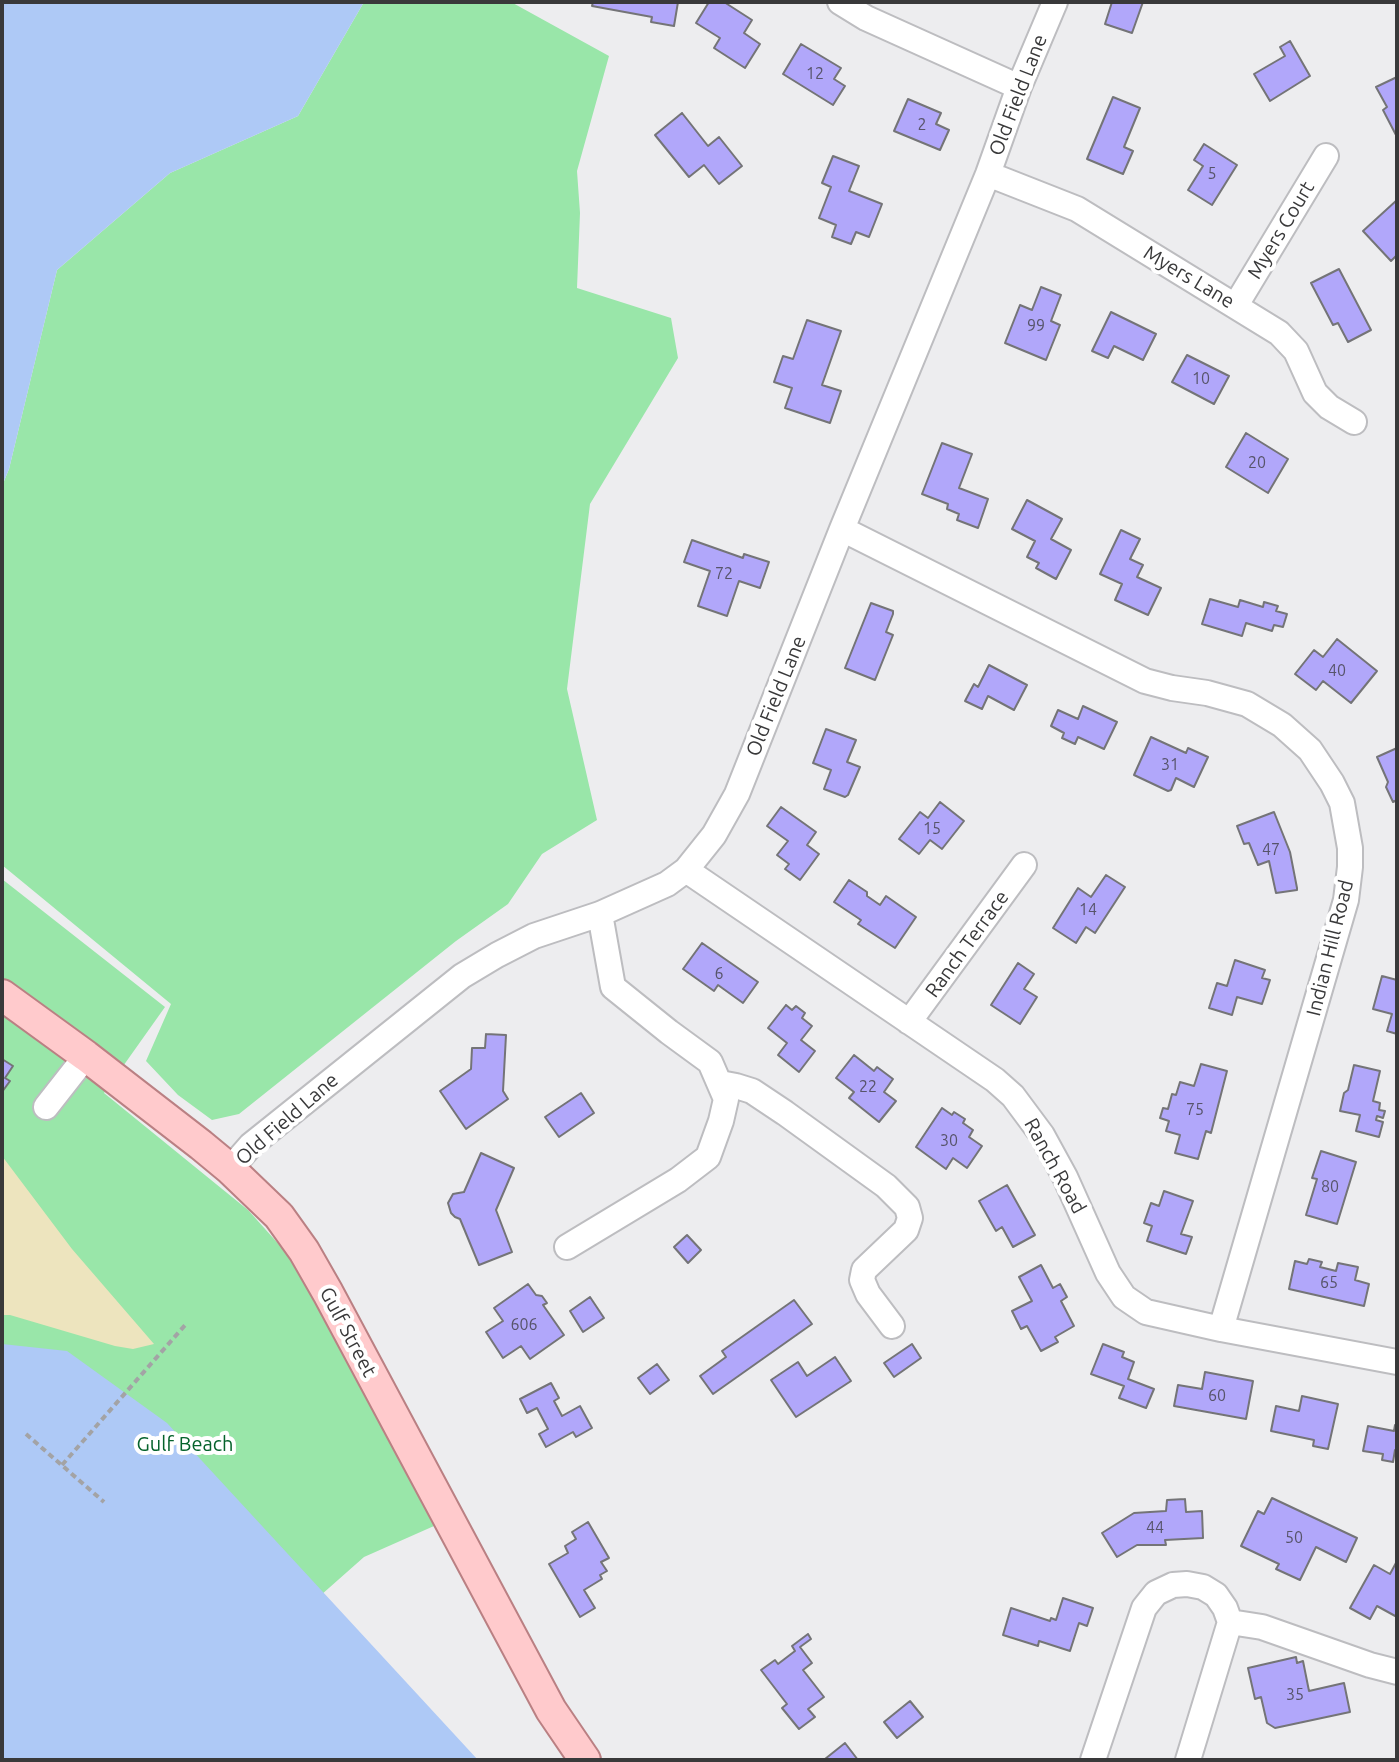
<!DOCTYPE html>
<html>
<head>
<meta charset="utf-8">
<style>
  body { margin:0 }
  #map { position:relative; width:1399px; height:1762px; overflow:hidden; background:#ededef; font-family:Ubuntu,sans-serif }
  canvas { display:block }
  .frame { position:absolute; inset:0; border:4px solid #39393a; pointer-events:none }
</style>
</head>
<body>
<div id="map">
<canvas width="1399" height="1762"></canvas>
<div class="frame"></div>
</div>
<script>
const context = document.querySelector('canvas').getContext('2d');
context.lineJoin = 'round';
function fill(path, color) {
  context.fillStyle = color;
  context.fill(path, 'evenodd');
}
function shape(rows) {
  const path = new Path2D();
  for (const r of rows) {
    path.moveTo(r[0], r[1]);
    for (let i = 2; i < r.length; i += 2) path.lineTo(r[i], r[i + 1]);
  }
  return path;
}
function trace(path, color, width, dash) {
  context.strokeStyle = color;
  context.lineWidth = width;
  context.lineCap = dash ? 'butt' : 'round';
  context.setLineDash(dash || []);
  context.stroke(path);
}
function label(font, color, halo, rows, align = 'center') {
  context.font = font + ' Ubuntu,sans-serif';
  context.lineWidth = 8;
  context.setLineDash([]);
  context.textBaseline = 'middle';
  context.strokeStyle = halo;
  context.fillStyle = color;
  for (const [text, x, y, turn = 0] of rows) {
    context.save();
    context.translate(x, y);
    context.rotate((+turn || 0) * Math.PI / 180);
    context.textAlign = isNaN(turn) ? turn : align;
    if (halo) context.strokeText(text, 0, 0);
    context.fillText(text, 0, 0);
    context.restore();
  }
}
fill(shape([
  [364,2,511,2,609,56,577,171,580,213,577,288,671,318,678,358,590,504,567,689,597,820,542,854,508,904,456,941,239,1114,212,1120,178,1095,146,1061,171,1004,2,865,2,486,9,469,57,270,170,173,298,116],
  [2,879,165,1007,104,1093,248,1210,283,1249,309,1288,331,1328,434,1526,364,1557,191,1710,2,1527]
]), '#99e6a9');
fill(shape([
  [2,1156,72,1249,154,1344,133,1349,115,1346,10,1315,2,1315]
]), '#ede4be');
fill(shape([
  [2,2,364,2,298,116,170,173,57,270,9,469,2,486],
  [2,1344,67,1351,167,1423,478,1760,2,1760]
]), '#aec9f6');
const building = shape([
  [593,2,678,2,674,26,651,22,652,17,592,6,593,2],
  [709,2,724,2,752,20,744,33,760,44,745,68,714,48,720,38,696,23,709,2],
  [1112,2,1143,2,1132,33,1105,24,1112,2],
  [1290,41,1310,76,1270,101,1254,74,1285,56,1280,47,1290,41],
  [801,44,841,68,834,79,845,86,833,105,783,74,801,44],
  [1397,77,1397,137,1383,110,1387,107,1376,87,1397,77],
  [1113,97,1140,108,1124,147,1133,151,1123,174,1087,159,1113,97],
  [908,99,941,113,936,124,949,130,940,150,894,131,908,99],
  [682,113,708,146,719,137,742,166,719,184,704,165,689,177,655,135,682,113],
  [1204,144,1237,165,1212,205,1188,190,1203,166,1194,160,1204,144],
  [833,156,859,166,849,191,882,204,869,237,856,232,851,244,832,237,836,225,819,218,831,187,822,183,833,156],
  [1397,200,1397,255,1391,261,1363,231,1397,200],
  [1339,269,1371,330,1348,342,1338,323,1333,325,1311,283,1339,269],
  [1041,287,1061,295,1051,321,1060,325,1046,360,1005,343,1020,305,1032,310,1041,287],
  [1111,312,1156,334,1143,360,1114,346,1108,358,1092,351,1111,312],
  [807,320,841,331,822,385,841,391,830,423,785,408,792,388,774,382,783,356,793,359,807,320],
  [1187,355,1229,376,1214,404,1172,382,1187,355],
  [1246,433,1288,459,1268,493,1226,467,1246,433],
  [942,443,972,454,959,488,988,499,978,528,957,520,959,514,947,509,948,504,922,494,942,443],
  [1027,500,1062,519,1051,539,1071,550,1056,579,1036,568,1039,563,1027,557,1035,541,1012,529,1027,500],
  [1121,530,1140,539,1130,559,1143,565,1137,577,1161,588,1148,615,1115,600,1122,584,1100,574,1121,530],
  [692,540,743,558,744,554,769,562,760,588,739,581,727,616,698,606,710,571,684,562,692,540],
  [1210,599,1238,607,1240,600,1263,607,1264,602,1278,606,1276,611,1287,614,1283,627,1274,625,1272,631,1246,623,1242,636,1202,624,1210,599],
  [871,603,893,611,893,614,886,632,893,635,875,680,845,668,871,603],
  [1337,639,1377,671,1351,703,1323,681,1316,690,1295,674,1314,650,1323,657,1337,639],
  [989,665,1027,685,1014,710,988,696,982,709,965,701,974,684,978,687,989,665],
  [1083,706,1117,722,1104,749,1078,737,1075,744,1062,738,1064,733,1051,726,1058,710,1078,719,1083,706],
  [826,729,856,740,847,762,860,767,848,795,845,797,824,789,831,770,813,763,826,729],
  [1151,737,1186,753,1188,748,1208,757,1194,787,1176,778,1171,790,1168,791,1134,775,1151,737],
  [1397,748,1397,800,1393,802,1386,787,1388,782,1377,757,1397,748],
  [940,802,964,821,942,849,930,840,919,854,899,839,920,812,928,818,940,802],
  [781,807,816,832,807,845,819,854,800,880,785,869,789,864,777,855,788,841,767,826,781,807],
  [1274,812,1290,852,1297,888,1297,890,1276,893,1269,861,1258,865,1249,843,1244,844,1237,826,1274,812],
  [1106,875,1125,887,1095,933,1086,927,1076,943,1053,928,1078,888,1091,897,1106,875],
  [849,880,867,892,867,896,880,905,886,896,916,917,895,948,858,924,861,920,834,902,849,880],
  [702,943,758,982,743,1003,718,985,714,991,683,969,702,943],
  [1235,960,1265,970,1262,978,1270,980,1262,1004,1237,997,1232,1015,1209,1008,1217,983,1227,986,1235,960],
  [1018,963,1034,974,1024,989,1037,997,1020,1024,991,1005,1018,963],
  [1382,976,1397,980,1397,1034,1387,1031,1392,1014,1373,1009,1382,976],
  [786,1005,792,1010,796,1006,805,1013,802,1018,812,1026,801,1040,815,1051,799,1072,778,1055,787,1043,768,1028,786,1005],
  [486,1034,506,1035,503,1091,508,1099,466,1129,440,1091,471,1069,472,1048,485,1048,486,1034],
  [854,1055,874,1071,877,1067,893,1079,884,1092,896,1101,879,1122,849,1098,854,1092,836,1078,854,1055],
  [2,1059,13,1066,5,1078,10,1081,2,1092,2,1059],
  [1201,1064,1227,1071,1211,1133,1206,1131,1198,1159,1175,1153,1180,1135,1166,1131,1169,1121,1160,1118,1163,1108,1168,1109,1172,1094,1176,1095,1180,1082,1194,1086,1201,1064],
  [1354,1065,1380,1071,1373,1101,1380,1103,1379,1110,1385,1111,1383,1118,1377,1116,1376,1120,1383,1122,1379,1137,1356,1131,1360,1115,1340,1111,1344,1093,1348,1090,1354,1065],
  [581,1093,594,1113,559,1137,545,1117,581,1093],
  [942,1108,952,1115,954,1112,965,1119,963,1123,973,1130,969,1137,982,1146,967,1168,953,1158,946,1169,916,1147,942,1108],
  [1321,1151,1356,1162,1337,1224,1306,1215,1317,1179,1312,1178,1321,1151],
  [481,1153,514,1168,496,1210,512,1252,479,1265,460,1219,455,1217,451,1213,448,1203,453,1194,464,1192,481,1153],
  [1007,1185,1035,1235,1013,1247,1002,1227,996,1231,979,1201,1007,1185],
  [1164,1191,1193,1201,1181,1234,1192,1237,1186,1254,1147,1241,1152,1226,1144,1223,1151,1203,1159,1206,1164,1191],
  [687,1235,701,1250,688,1263,674,1247,687,1235],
  [1309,1259,1322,1262,1320,1267,1336,1271,1338,1263,1358,1267,1355,1280,1369,1284,1364,1306,1289,1289,1295,1261,1307,1264,1309,1259],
  [1041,1265,1053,1288,1060,1284,1067,1297,1061,1301,1074,1326,1055,1337,1058,1342,1041,1351,1027,1326,1021,1329,1012,1311,1032,1301,1019,1277,1041,1265],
  [528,1284,536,1295,542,1296,547,1303,543,1305,564,1335,530,1359,521,1346,503,1358,486,1332,503,1321,494,1308,528,1284],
  [590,1297,604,1318,583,1332,570,1311,590,1297],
  [794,1300,812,1324,713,1394,700,1376,726,1357,722,1351,794,1300],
  [912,1344,921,1358,894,1377,884,1363,912,1344],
  [1103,1344,1124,1352,1122,1357,1134,1362,1128,1379,1154,1389,1146,1408,1119,1398,1124,1386,1091,1374,1103,1344],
  [835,1357,851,1381,796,1417,771,1380,798,1362,807,1376,835,1357],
  [657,1364,669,1380,650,1394,638,1378,657,1364],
  [1205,1372,1253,1381,1246,1419,1174,1406,1178,1385,1202,1389,1205,1372],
  [551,1383,559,1398,554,1401,562,1416,580,1406,592,1428,576,1437,573,1432,546,1447,539,1434,548,1429,537,1408,527,1413,520,1399,551,1383],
  [1302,1396,1338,1404,1328,1449,1313,1446,1314,1440,1271,1431,1276,1406,1299,1411,1302,1396],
  [1395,1425,1397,1425,1397,1450,1395,1450,1393,1462,1382,1460,1383,1454,1363,1451,1368,1426,1394,1431,1395,1425],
  [1272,1498,1357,1538,1346,1562,1316,1547,1300,1580,1276,1569,1279,1564,1241,1546,1258,1511,1264,1514,1272,1498],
  [1185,1499,1186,1512,1202,1511,1203,1538,1165,1540,1166,1545,1137,1545,1117,1557,1102,1533,1134,1513,1166,1511,1167,1500,1185,1499],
  [588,1522,609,1558,601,1562,607,1571,600,1575,602,1579,584,1590,595,1608,580,1617,549,1564,568,1553,565,1546,576,1539,572,1532,588,1522],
  [1397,1561,1397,1617,1377,1606,1370,1619,1350,1608,1374,1565,1390,1574,1397,1561],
  [1063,1598,1093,1608,1087,1626,1079,1623,1070,1651,1039,1641,1038,1646,1003,1635,1011,1608,1050,1621,1051,1618,1056,1620,1063,1598],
  [808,1634,811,1639,800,1647,812,1663,803,1670,824,1697,808,1709,815,1717,799,1729,782,1708,787,1704,761,1670,775,1660,778,1664,795,1651,792,1646,808,1634],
  [1296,1657,1297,1663,1303,1661,1309,1691,1344,1683,1350,1712,1275,1728,1267,1723,1261,1697,1255,1699,1248,1668,1296,1657],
  [910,1701,923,1717,897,1738,884,1722,910,1701],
  [845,1743,858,1760,825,1760,825,1759,845,1743]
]);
fill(building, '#b1a7fa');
trace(building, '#747477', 2);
const minor = shape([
  [840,2,866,18,1019,87],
  [988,174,1077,209,1279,333,1296,351,1315,393,1329,407,1354,422],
  [1236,305,1326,156],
  [842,529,1145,681,1172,688,1207,693,1247,704,1282,725,1310,750,1332,783,1342,803,1350,848,1350,867,1346,900,1221,1329],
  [686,870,995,1080,1013,1096,1042,1135,1065,1177,1108,1273,1124,1297,1146,1312,1221,1329,1397,1362],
  [909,1022,1024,865],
  [720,1083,736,1086,752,1091,785,1113,886,1186,907,1207,910,1218,906,1230,864,1270,862,1280,868,1294,892,1326],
  [46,1107,86,1056],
  [230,1169,251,1145,462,976,497,955,534,936,600,914,667,884,686,870,714,835,737,794,842,529,988,174,1019,87,1055,2],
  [567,1247,678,1180,708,1157,721,1121,726,1099,710,1062,669,1032,613,987,600,914],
  [1230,1622,1262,1627,1370,1665,1397,1672],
  [1093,1760,1144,1608,1156,1593,1173,1585,1187,1584,1203,1587,1216,1595,1225,1608,1230,1622,1188,1760]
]);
const major = shape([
  [2,995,86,1056,201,1145,230,1169,279,1216,304,1251,328,1293,551,1710,585,1760]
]);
trace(minor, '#bdbdc0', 28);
trace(major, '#ba8083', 34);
trace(shape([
  [26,1434,104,1502],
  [62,1465,186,1324]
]), '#a3a3a5', 4, [6, 4]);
trace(minor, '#fff', 24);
trace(major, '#ffcacc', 30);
label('16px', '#57546a', null, [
  ["12",815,74],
  ["2",922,125],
  ["5",1212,174],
  ["99",1036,326],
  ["10",1201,379],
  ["20",1257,463],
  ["72",724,574],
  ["40",1337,671],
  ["31",1170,765],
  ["15",932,829],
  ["47",1271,850],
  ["14",1088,910],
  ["6",719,974],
  ["22",868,1087],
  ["75",1195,1110],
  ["30",949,1141],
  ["80",1330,1187],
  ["65",1329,1283],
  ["606",524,1325],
  ["60",1217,1396],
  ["44",1155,1528],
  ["50",1294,1538],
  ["35",1295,1695]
]);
label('20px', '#39393a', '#fff', [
  ["Old Field Lane",1018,95,-69],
  ["Myers Court",1281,230,-59],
  ["Myers Lane",1189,277,31],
  ["Old Field Lane",776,696,-68],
  ["Ranch Terrace",967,944,-54],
  ["Indian Hill Road",1330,948,-76],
  ["Old Field Lane",287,1119,-41],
  ["Ranch Road",1055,1166,61],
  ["Gulf Street",348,1332,62]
]);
label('20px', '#05622b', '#fff', [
  ["Gulf Beach",185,1444]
]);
</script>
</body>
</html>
